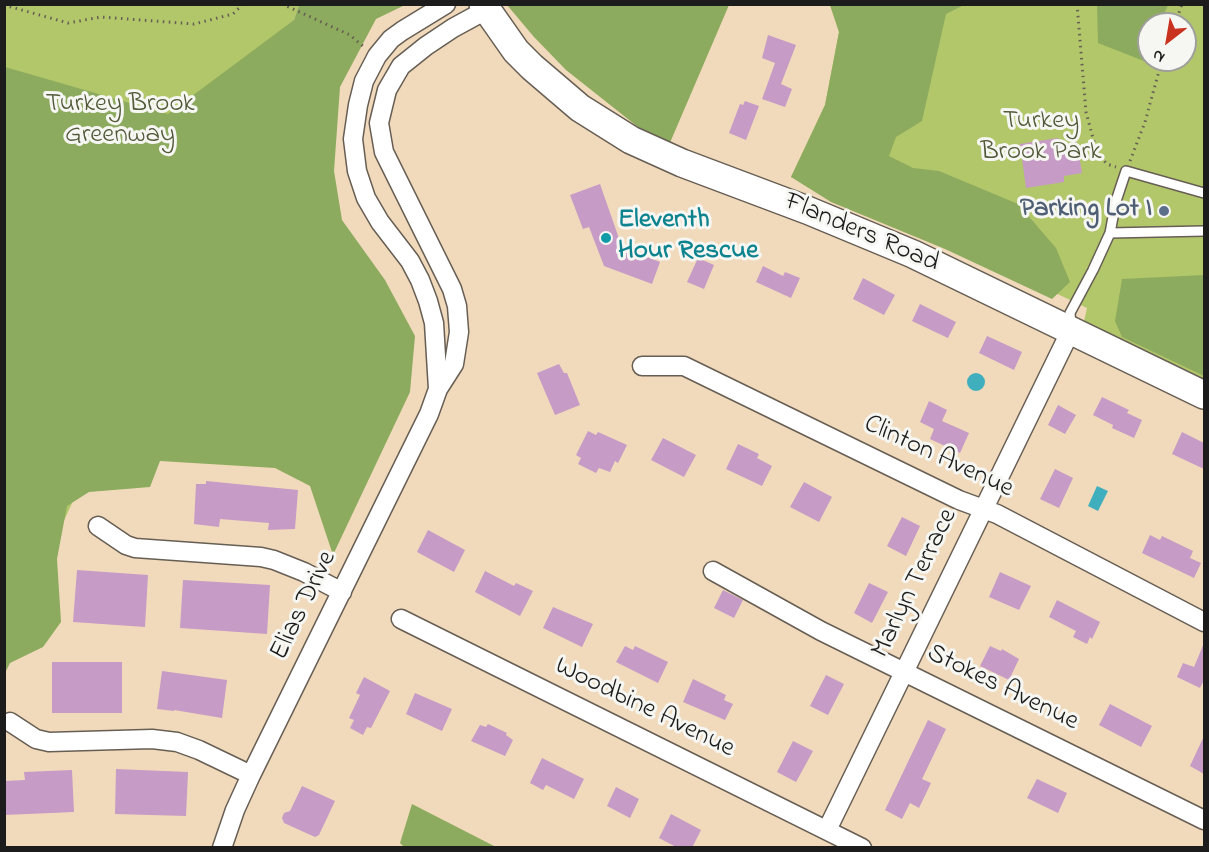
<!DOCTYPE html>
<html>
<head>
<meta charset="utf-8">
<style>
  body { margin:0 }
  #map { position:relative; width:1209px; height:852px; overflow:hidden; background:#f1dabb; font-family:"Indie Flower",sans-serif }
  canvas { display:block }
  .frame { position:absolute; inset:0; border:6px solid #1c1c1c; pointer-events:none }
  .north { position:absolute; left:1137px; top:12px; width:60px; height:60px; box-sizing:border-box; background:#f6f6f2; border:2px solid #9f9f9c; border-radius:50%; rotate:211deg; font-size:16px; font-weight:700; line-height:24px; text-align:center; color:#1c1c1c }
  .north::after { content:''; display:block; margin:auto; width:21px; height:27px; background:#c8321e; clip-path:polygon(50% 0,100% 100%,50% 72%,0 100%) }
</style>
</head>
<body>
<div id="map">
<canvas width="1209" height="852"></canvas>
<div class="frame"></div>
<div class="north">N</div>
</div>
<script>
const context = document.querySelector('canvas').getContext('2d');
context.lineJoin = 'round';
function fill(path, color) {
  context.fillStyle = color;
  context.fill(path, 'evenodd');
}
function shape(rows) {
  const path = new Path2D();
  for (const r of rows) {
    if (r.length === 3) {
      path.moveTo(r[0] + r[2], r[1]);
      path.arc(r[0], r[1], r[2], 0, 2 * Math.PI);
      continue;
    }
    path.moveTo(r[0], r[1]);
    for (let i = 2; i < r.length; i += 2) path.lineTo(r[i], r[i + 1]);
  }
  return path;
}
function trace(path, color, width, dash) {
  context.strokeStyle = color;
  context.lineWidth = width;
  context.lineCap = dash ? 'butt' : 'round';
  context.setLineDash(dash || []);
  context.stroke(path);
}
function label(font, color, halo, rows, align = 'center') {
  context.font = font + ' "Indie Flower",sans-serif';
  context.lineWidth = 6;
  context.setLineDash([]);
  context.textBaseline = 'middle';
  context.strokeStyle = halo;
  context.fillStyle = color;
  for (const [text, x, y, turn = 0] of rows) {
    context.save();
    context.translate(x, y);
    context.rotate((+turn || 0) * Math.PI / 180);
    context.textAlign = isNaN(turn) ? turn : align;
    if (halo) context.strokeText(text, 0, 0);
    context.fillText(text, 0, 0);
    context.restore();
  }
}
fill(shape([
  [5,5,299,5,294,20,5,649],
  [830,5,1204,5,1204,385,1083,326,1087,308,965,250,791,177,825,105,839,32],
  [1149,24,1185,24,1185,60,1149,60]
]), '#b2c66a');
fill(shape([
  [299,5,405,5,376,19,340,87,334,171,342,220,385,280,415,336,410,392,333,555,310,486,275,468,160,461,150,487,89,492,67,506,57,559,61,622,43,647,10,663,5,673,5,67,168,114,294,20],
  [507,5,729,5,669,145,638,127,566,70,534,37],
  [830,5,964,5,946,14,922,121,896,137,889,156,913,168,939,171,1018,204,1056,248,1070,282,1052,299,945,249,831,202,791,177,825,105,839,32],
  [1097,5,1168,5,1160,24,1149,24,1149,49,1144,61,1098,43],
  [1204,275,1204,376,1122,337,1115,321,1122,279],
  [412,804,496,847,404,847,400,843]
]), '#8dab5e');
fill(shape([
  [976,382,9],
  [1097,486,1108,491,1098,511,1088,506]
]), '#40afbd');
fill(shape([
  [768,35,796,45,781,84,792,89,785,107,762,99,775,63,762,58],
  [745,101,759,106,746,140,729,133,740,104,743,105],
  [1058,138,1060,145,1077,142,1082,173,1064,176,1064,182,1026,188,1020,144],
  [600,184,622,247,660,262,652,284,604,266,589,227,583,229,570,195],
  [698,258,714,265,704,289,687,282],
  [763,266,783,276,785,272,800,278,791,298,756,282],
  [863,278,895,295,884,315,853,299],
  [920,304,956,322,948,338,912,321],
  [987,336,1022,352,1014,370,979,353],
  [559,364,564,373,567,373,580,405,555,415,537,373],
  [1102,397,1129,410,1127,413,1142,420,1134,438,1112,428,1113,425,1093,415],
  [929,401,947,410,942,421,969,433,960,453,930,439,934,429,920,422],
  [1058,405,1076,415,1065,434,1048,425],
  [588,431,596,435,598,432,627,445,618,463,615,461,610,472,599,468,596,473,578,464,581,458,576,455],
  [1182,432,1204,443,1204,469,1172,454],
  [663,438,696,455,684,477,651,460],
  [738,444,759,454,757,458,772,466,762,486,726,469],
  [1055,469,1073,478,1059,508,1040,499],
  [206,481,298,490,295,529,268,530,269,523,220,519,219,527,194,524,196,484,206,484],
  [804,482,832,497,819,522,790,507],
  [902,517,920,526,906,556,887,546],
  [428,530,465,550,454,572,417,552],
  [1150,535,1160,540,1162,536,1193,551,1190,558,1201,563,1194,578,1142,553],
  [77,570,148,575,145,627,73,622],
  [485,571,514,586,516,583,533,591,520,616,475,592],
  [1000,572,1031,586,1019,610,989,597],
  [183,580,270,585,267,634,180,628],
  [869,583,888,592,872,623,854,613],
  [723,590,743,600,734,618,714,608],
  [1057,600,1100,622,1092,639,1090,637,1087,644,1073,637,1076,631,1049,617],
  [553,607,593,624,582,647,543,628],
  [1204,643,1204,680,1200,688,1177,677,1183,663,1194,667],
  [625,646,633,650,635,646,668,662,658,683,616,662],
  [990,646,1001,651,1002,649,1019,659,1009,680,980,666],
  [52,662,122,662,122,713,52,713],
  [162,671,227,680,222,718,174,710,174,711,157,709],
  [826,675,844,684,828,715,810,706],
  [364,677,390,691,371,728,367,727,363,735,350,728,354,720,349,718,360,695,356,693],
  [693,679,726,695,724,700,733,704,725,720,683,702],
  [415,693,452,709,442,731,406,714],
  [1110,704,1152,726,1141,747,1099,725],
  [928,720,946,729,922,779,931,783,919,808,910,803,902,819,885,810],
  [488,724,507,733,506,735,513,740,505,756,471,741,480,725,486,727],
  [1204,736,1204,774,1190,766],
  [793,741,813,751,796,782,777,772],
  [542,758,584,779,574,799,546,785,543,790,530,783],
  [116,769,188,772,186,816,115,814],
  [72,770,74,812,4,815,4,781,25,780,24,772],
  [1037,779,1067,793,1058,813,1027,798],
  [302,786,335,801,319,835,315,837,284,823,282,818,284,813,290,811],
  [616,787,639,799,630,818,607,806],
  [671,814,701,830,692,848,678,848,659,838]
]), '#c69bc6');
const service = shape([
  [1110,233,1204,231],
  [1071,325,1070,313,1093,270,1110,233,1116,201,1126,171,1204,193]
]);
const minor = shape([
  [642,366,684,366,959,500,997,514,1204,622],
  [438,389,434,323,428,301,420,280,410,261,380,222,366,198,357,171,353,139,358,105,364,81,377,56,391,39,402,31,446,4],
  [98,526,126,545,135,548,261,557,274,560,304,572,342,592],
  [713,571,821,631,1204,820],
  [401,619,862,848],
  [10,722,36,739,49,742,152,739,177,742,199,750,251,775],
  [827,830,1071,330],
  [222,848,235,810,251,775,429,414,438,389,454,364,459,332,457,306,452,289,384,152,379,123,387,90,401,66,426,46,453,28,486,10]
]);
const secondary = shape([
  [483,4,516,51,532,67,580,108,631,140,682,163,807,210,913,254,1204,395]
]);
trace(service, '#675e54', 12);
trace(minor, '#675e54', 21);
trace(secondary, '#675e54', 30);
trace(shape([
  [282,4,350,35,365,48],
  [1077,4,1086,112,1097,153,1107,164,1116,167],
  [4,5,68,23,101,17,194,24,233,14,243,4],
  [1175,24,1182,4],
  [1130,161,1145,122,1162,60]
]), '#675e54', 3, [1.5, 4.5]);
trace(service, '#fff', 9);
trace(minor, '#fff', 18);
trace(secondary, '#fff', 27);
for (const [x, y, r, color] of [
  [1164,211,6,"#5c6f8a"],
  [606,238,6,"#0f9aa8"]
]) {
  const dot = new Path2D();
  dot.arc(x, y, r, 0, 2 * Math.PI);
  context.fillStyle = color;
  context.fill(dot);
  trace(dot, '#f6f6f2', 2);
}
label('27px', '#505837', '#f6f6f2', [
  ["Turkey Brook",120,106],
  ["Greenway",120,137],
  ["Turkey",1041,123],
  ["Brook Park",1041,154]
]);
label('bold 27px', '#4e5e75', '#f6f6f2', [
  ["Parking Lot I",1152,211]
], 'right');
label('bold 27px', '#0d838f', '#f6f6f2', [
  ["Eleventh",618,222],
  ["Hour Rescue",618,253]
], 'left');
label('27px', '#1c1c1c', '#f6f6f2', [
  ["Flanders Road",861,234,23],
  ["Clinton Avenue",938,458,25],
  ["Marlyn Terrace",916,584,-64],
  ["Elias Drive",305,606,-64],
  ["Stokes Avenue",1002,689,26],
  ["Woodbine Avenue",644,709,26]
]);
</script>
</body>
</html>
